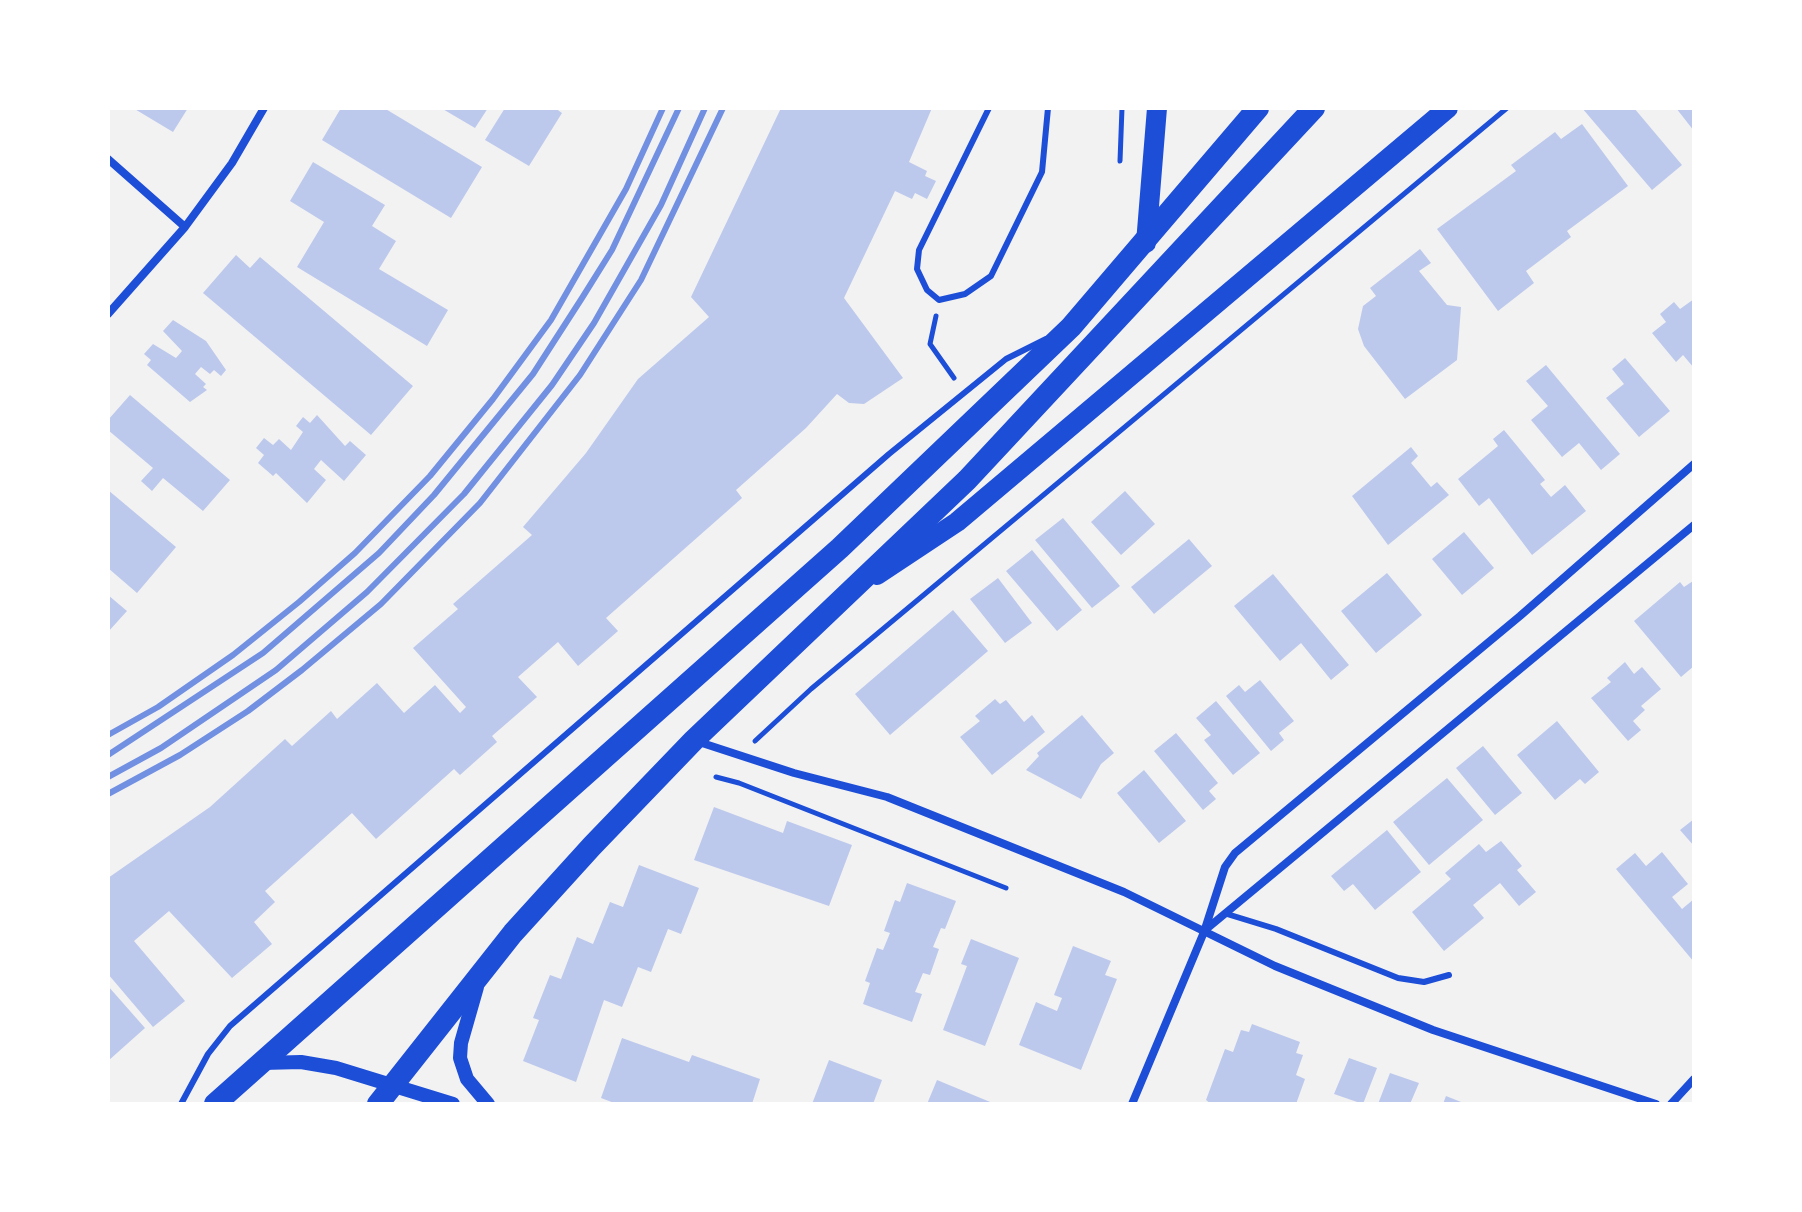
<!DOCTYPE html>
<html>
<head>
<meta charset="utf-8">
<style>
  body { margin:0 }
  #map { position:relative; width:1802px; height:1212px; overflow:hidden; background:#f2f2f2; font-family:Montserrat,sans-serif }
  canvas { display:block }
  .frame { position:absolute; inset:0; border:110px solid #fff; pointer-events:none }
</style>
</head>
<body>
<div id="map">
<canvas width="1802" height="1212"></canvas>
<div class="frame"></div>
</div>
<script>
const context = document.querySelector('canvas').getContext('2d');
context.lineJoin = 'round';
function fill(path, color) {
  context.fillStyle = color;
  context.fill(path, 'evenodd');
}
function shape(rows) {
  const path = new Path2D();
  for (const r of rows) {
    path.moveTo(r[0], r[1]);
    for (let i = 2; i < r.length; i += 2) path.lineTo(r[i], r[i + 1]);
  }
  return path;
}
function trace(path, color, width, dash) {
  context.strokeStyle = color;
  context.lineWidth = width;
  context.lineCap = dash ? 'butt' : 'round';
  context.setLineDash(dash || []);
  context.stroke(path);
}
fill(shape([
  [133,108,188,108,173,132],
  [341,108,384,108,482,167,451,218,322,140],
  [441,108,488,108,475,128],
  [505,108,555,108,562,113,529,166,485,140],
  [781,108,932,108,909,162,927,171,925,176,936,181,927,199,915,193,912,199,895,191,844,298,903,378,864,404,849,403,837,394,806,428,736,490,742,498,606,618,618,631,578,666,558,642,518,677,537,697,492,736,497,742,460,775,454,769,376,839,352,813,265,891,275,902,254,922,272,944,232,978,169,911,134,941,185,1001,153,1027,108,974,108,878,210,807,285,739,292,746,331,711,337,719,377,683,404,713,435,685,460,713,466,707,413,648,458,609,453,604,532,535,523,527,586,453,638,379,709,317,691,297],
  [1582,108,1634,108,1682,165,1652,190],
  [1676,108,1694,108,1694,131],
  [1582,124,1628,186,1567,231,1571,237,1526,271,1534,283,1498,311,1437,229,1516,171,1511,165,1555,132,1561,139],
  [313,162,385,205,372,226,396,241,379,269,448,310,427,346,297,267,324,222,290,201],
  [1420,249,1431,263,1419,271,1447,305,1461,307,1457,360,1405,399,1364,346,1358,329,1363,306,1376,296,1370,288],
  [236,255,250,268,260,257,413,386,371,435,203,293],
  [1694,299,1694,368,1683,355,1676,362,1652,333,1666,322,1660,314,1674,302,1680,309],
  [173,320,206,341,226,370,221,376,214,370,210,374,201,367,195,374,206,384,203,387,207,390,190,402,147,365,151,360,144,354,153,344,176,358,182,351,163,331],
  [1625,358,1670,411,1639,437,1606,398,1624,384,1612,369],
  [1546,365,1620,454,1601,470,1579,443,1562,457,1531,420,1548,406,1526,381],
  [130,395,230,480,203,511,163,478,152,491,141,481,153,468,108,430,108,420],
  [317,415,345,446,350,441,366,455,344,481,321,460,314,469,326,480,307,503,276,473,273,476,258,463,264,455,256,448,264,438,273,445,279,439,291,450,303,432,296,426,303,417,310,423],
  [1504,430,1545,480,1540,484,1551,497,1565,485,1586,511,1532,555,1489,498,1479,506,1458,479,1498,446,1493,439],
  [1411,447,1418,456,1411,463,1431,487,1437,482,1449,495,1388,545,1352,496],
  [108,490,176,547,137,593,108,568],
  [1125,491,1155,524,1121,555,1091,522],
  [1063,518,1120,586,1092,608,1035,540],
  [1464,532,1494,568,1462,595,1432,559],
  [1189,539,1212,566,1154,614,1131,587],
  [1032,550,1082,610,1057,631,1006,571],
  [1387,573,1422,615,1376,653,1341,611],
  [1273,574,1349,665,1331,680,1301,643,1280,661,1234,606],
  [998,578,1032,623,1005,643,970,599],
  [1693,581,1694,666,1681,677,1634,621,1680,582,1684,587],
  [108,595,127,611,108,632],
  [953,610,988,651,890,735,855,694],
  [1625,662,1634,674,1642,667,1661,689,1641,706,1645,710,1633,721,1641,730,1628,741,1591,698,1611,682,1607,678],
  [1260,680,1294,721,1279,733,1284,740,1271,751,1226,696,1239,685,1245,692],
  [995,699,1000,704,1006,700,1024,722,1032,715,1045,732,992,775,960,737,980,721,975,716],
  [1216,701,1260,753,1233,775,1204,740,1211,735,1196,718],
  [1082,715,1114,753,1101,764,1081,799,1026,770,1039,756,1037,753],
  [1557,721,1599,772,1585,784,1580,779,1555,800,1517,755],
  [1176,733,1218,783,1209,791,1216,799,1203,810,1154,751],
  [1483,746,1522,793,1495,815,1456,768],
  [1144,770,1186,821,1159,843,1117,793],
  [1447,778,1483,820,1429,865,1393,822],
  [714,807,783,833,787,821,852,845,829,906,694,860],
  [1694,819,1694,846,1680,830],
  [1387,830,1421,872,1375,910,1353,884,1344,891,1331,876],
  [1501,841,1522,866,1517,870,1536,892,1519,906,1500,883,1473,905,1484,918,1444,951,1412,912,1451,879,1445,873,1479,844,1486,852],
  [1662,852,1688,884,1672,897,1682,909,1694,899,1694,962,1616,869,1635,853,1646,866],
  [639,865,699,888,681,934,668,929,651,972,638,967,622,1007,604,1000,576,1082,523,1061,539,1020,533,1018,550,975,561,979,577,937,593,944,610,902,623,907],
  [907,883,956,901,945,929,941,928,933,947,939,949,930,975,923,973,915,992,922,994,912,1022,863,1004,870,983,865,981,877,948,883,950,890,933,884,931,895,900,900,902],
  [971,939,1019,958,985,1046,943,1030,967,966,961,964],
  [1073,946,1111,961,1105,975,1117,979,1081,1070,1019,1045,1036,1002,1057,1011,1062,998,1054,995],
  [108,986,145,1028,108,1061],
  [1252,1024,1300,1042,1296,1053,1303,1055,1296,1075,1305,1079,1296,1104,1211,1104,1206,1100,1225,1049,1233,1052,1241,1030,1249,1032],
  [622,1038,689,1062,692,1055,760,1079,752,1104,617,1104,601,1098],
  [1349,1058,1377,1068,1363,1104,1334,1094],
  [829,1060,882,1080,873,1104,812,1104],
  [1390,1073,1419,1083,1410,1104,1378,1104],
  [937,1080,995,1104,927,1104],
  [1446,1096,1466,1104,1443,1104]
]), '#bdc9ec');
trace(shape([
  [1120,161,1122,108],
  [936,316,930,344,954,378],
  [755,741,811,689,1507,108],
  [716,777,739,783,1006,888]
]), '#1d4ed8', 5);
trace(shape([
  [989,108,919,250,917,269,927,290,939,300,965,294,991,276,1042,172,1048,108],
  [1227,914,1276,929,1398,978,1424,982,1449,975],
  [181,1104,208,1054,230,1026,889,454,1006,359,1046,339]
]), '#1d4ed8', 6);
trace(shape([
  [108,159,185,227],
  [108,314,185,227,232,163,264,108],
  [699,742,794,773,887,797,1124,892,1275,966,1433,1030,1656,1104],
  [1204,931,1694,525],
  [1132,1104,1204,932,1225,867,1235,853,1520,616,1694,464],
  [1671,1104,1694,1079]
]), '#1d4ed8', 8);
trace(shape([
  [477,987,461,1043,460,1058,467,1079,488,1104],
  [263,1063,301,1062,336,1068,453,1104]
]), '#1d4ed8', 14);
trace(shape([
  [1146,243,1157,108],
  [877,575,957,522,1448,108]
]), '#1d4ed8', 20);
trace(shape([
  [215,1104,840,548,1071,327,1258,108],
  [378,1104,513,933,592,846,694,740,967,480,1314,108]
]), '#1d4ed8', 22);
trace(shape([
  [108,735,158,707,233,655,299,602,355,553,430,476,493,399,551,320,626,189,663,108],
  [108,755,263,653,379,553,434,495,533,374,582,298,612,250,679,108],
  [108,777,161,748,276,670,367,592,464,494,552,385,594,323,661,205,705,108],
  [108,794,180,755,248,711,302,670,381,604,480,503,580,375,641,280,723,108]
]), '#7290e2', 6);
</script>
</body>
</html>
